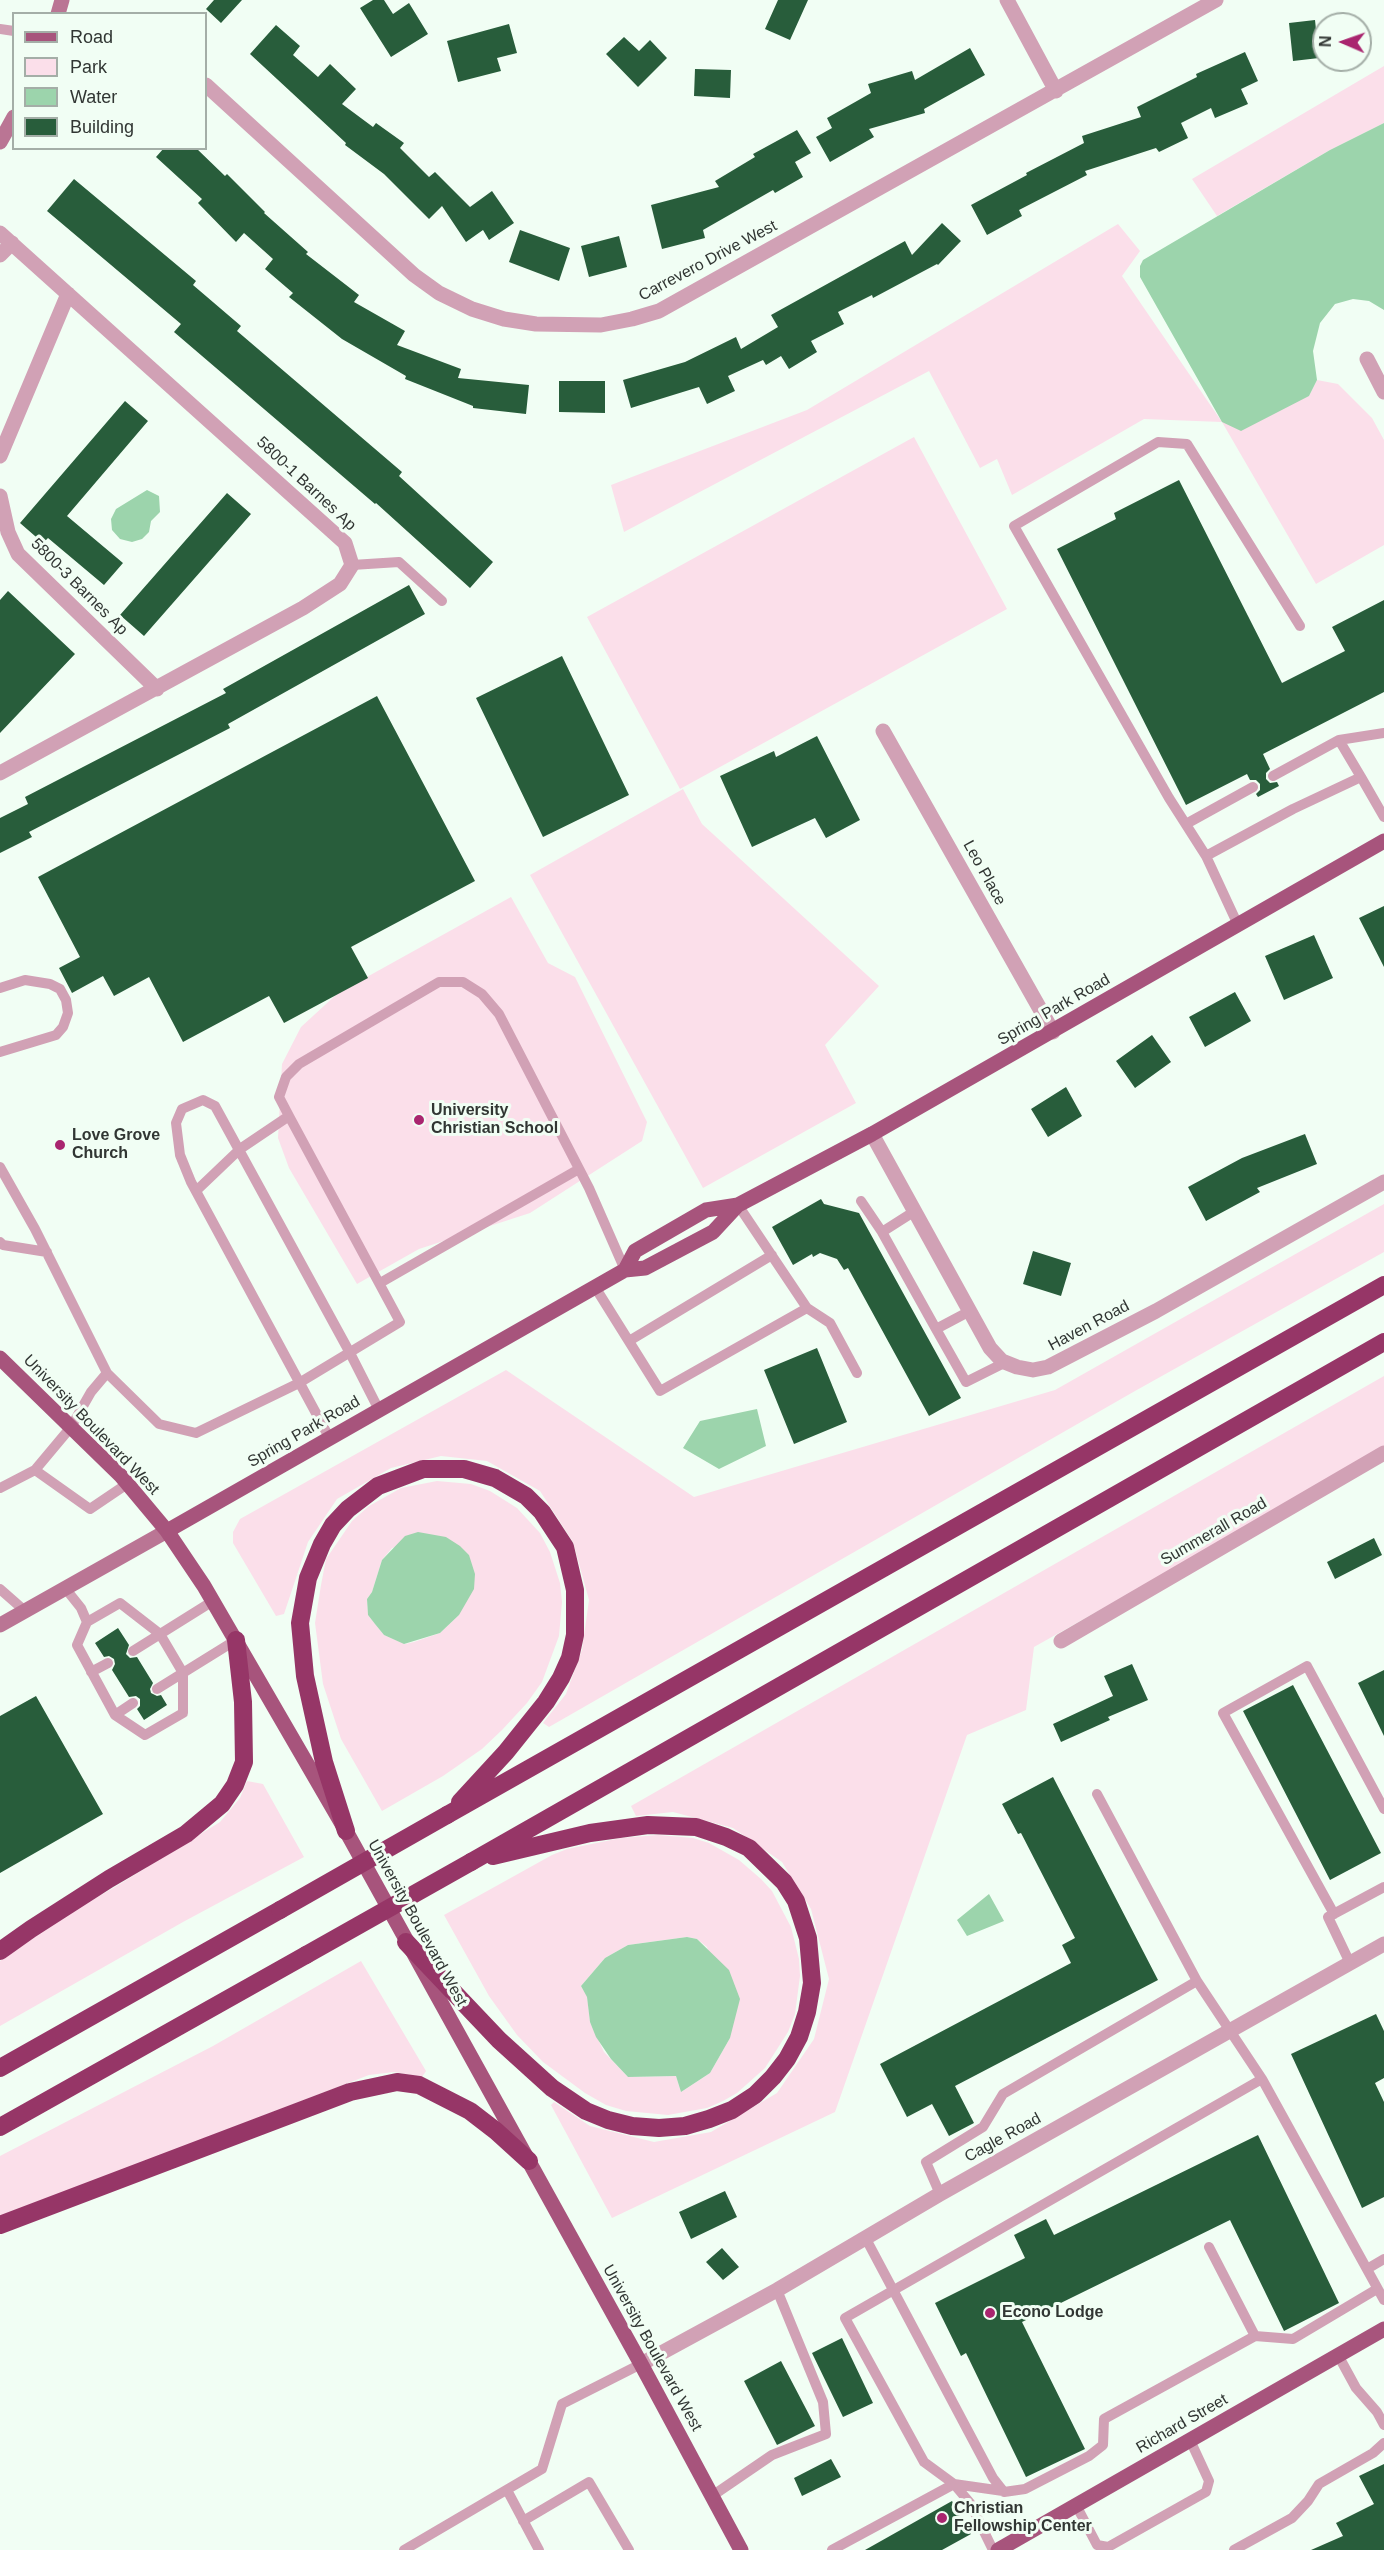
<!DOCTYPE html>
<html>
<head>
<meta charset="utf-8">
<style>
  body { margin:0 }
  #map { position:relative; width:1384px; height:2550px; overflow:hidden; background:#f1fef4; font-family:Arial,sans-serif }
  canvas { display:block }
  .legend { position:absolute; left:12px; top:12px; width:195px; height:138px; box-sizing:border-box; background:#f1fef4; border:2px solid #a4aea7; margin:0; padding:8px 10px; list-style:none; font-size:18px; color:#313633 }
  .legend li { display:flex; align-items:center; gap:12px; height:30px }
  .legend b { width:30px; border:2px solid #a4aea7 }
  .north { position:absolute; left:1312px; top:12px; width:60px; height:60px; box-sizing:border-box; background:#f1fef4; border:2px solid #a4aea7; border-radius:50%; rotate:272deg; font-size:16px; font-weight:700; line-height:24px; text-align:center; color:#313633 }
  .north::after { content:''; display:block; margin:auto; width:21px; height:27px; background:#a9256f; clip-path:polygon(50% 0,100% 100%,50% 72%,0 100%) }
</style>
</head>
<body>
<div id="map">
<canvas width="1384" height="2550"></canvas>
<ul class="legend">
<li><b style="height:8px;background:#a7547c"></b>Road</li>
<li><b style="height:16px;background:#fbdfea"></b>Park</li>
<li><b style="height:16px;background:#9cd4ac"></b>Water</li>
<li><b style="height:16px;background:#285d3b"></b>Building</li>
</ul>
<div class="north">N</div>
</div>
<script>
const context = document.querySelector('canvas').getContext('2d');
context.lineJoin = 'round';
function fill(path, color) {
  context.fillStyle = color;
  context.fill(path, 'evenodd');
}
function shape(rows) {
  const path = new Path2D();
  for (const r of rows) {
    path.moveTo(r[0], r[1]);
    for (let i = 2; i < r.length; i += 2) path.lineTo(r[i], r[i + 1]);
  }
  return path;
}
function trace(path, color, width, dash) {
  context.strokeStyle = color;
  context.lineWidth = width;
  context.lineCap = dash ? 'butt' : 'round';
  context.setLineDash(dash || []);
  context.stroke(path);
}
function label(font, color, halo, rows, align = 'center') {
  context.font = font + ' Arial,sans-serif';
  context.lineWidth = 6;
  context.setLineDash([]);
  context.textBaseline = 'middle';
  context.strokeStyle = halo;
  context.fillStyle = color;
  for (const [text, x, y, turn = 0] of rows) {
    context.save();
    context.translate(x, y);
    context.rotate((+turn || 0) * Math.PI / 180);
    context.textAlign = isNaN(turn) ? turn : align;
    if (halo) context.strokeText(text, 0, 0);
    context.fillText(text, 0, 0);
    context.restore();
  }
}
fill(shape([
  [1384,66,1384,123,1330,150,1217,216,1192,179],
  [1118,224,1140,251,1122,276,1222,422,1309,396,1317,380,1338,384,1372,418,1384,440,1384,545,1316,584,1222,422,1144,419,1012,495,997,459,980,468,929,371,624,532,611,485,807,410],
  [914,437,1007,609,680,789,587,617],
  [683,789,702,824,879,986,825,1045,856,1103,703,1188,530,875],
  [511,897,548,963,575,977,647,1122,642,1141,530,1213,419,1249,357,1284,289,1168,278,1138,282,1064,301,1027,338,993],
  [1384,1204,1384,1252,1135,1391,549,1727,543,1723,566,1694,582,1650,589,1600,573,1542,540,1491,487,1461,441,1456,391,1468,337,1499,308,1542,284,1614,276,1616,233,1543,233,1532,240,1519,506,1370,694,1497,1055,1390],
  [1384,1376,1384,1450,1034,1647,1026,1710,967,1735,835,2112,612,2218,551,2105,554,2102,590,2126,654,2142,711,2132,777,2093,814,2039,829,1979,811,1909,782,1862,733,1828,673,1812,636,1816,631,1806],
  [437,1481,471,1484,490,1491,517,1508,540,1533,550,1552,560,1583,562,1602,559,1636,542,1682,527,1703,502,1730,482,1749,443,1776,382,1811,341,1739,323,1684,315,1623,321,1585,326,1559,352,1521,369,1506,401,1488],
  [446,1537,469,1555,459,1615,440,1633,414,1642,405,1644,384,1635,368,1615,367,1599,372,1592,382,1560,392,1548],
  [247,1781,263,1784,304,1857,183,1922,0,2026,0,1961,50,1924,115,1887,220,1822,240,1798],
  [658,1835,693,1838,709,1843,739,1860,761,1879,772,1891,791,1927,799,1959,800,1976,795,2014,788,2032,765,2068,737,2093,723,2101,707,2108,668,2115,626,2111,606,2105,585,2093,543,2062,517,2035,489,1996,444,1915,552,1855,567,1849,621,1838],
  [687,1937,697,1939,707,1947,730,2038,710,2073,681,2092,676,2076,628,2077,604,2052,590,2022,587,1996,581,1986,605,1958,628,1945],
  [361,1961,426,2071,422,2077,394,2072,369,2075,0,2217,0,2156,213,2046]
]), '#fbdfea');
fill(shape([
  [1384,123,1384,310,1369,301,1353,299,1335,304,1320,323,1313,351,1317,380,1309,396,1241,431,1222,422,1140,277,1140,266,1143,260,1330,150],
  [147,490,159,496,160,512,151,521,149,532,142,539,132,542,120,539,112,530,111,519,116,509],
  [757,1409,766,1446,719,1469,683,1448,700,1421],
  [418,1532,446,1537,460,1546,469,1555,475,1574,474,1589,459,1615,440,1633,404,1644,384,1635,375,1624,368,1615,367,1599,372,1592,382,1560,405,1536],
  [989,1894,1004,1921,967,1936,957,1920],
  [687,1937,697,1939,729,1970,740,1999,730,2038,710,2073,681,2092,676,2076,628,2077,611,2059,596,2037,590,2022,587,1997,581,1986,605,1958,628,1945]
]), '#9cd4ac');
fill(shape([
  [214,0,242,0,221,23,206,9],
  [373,0,384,0,393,14,409,3,428,34,391,57,360,8],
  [778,0,808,0,790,40,765,29],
  [1315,20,1319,58,1293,61,1289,23],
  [509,24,517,53,497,58,501,71,458,82,447,41],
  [276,25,300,46,293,55,318,77,330,64,356,89,342,104,373,127,376,123,404,143,400,148,429,177,435,172,470,207,492,191,514,223,489,240,483,230,466,242,442,206,429,219,384,174,345,145,346,143,250,54],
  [624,37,639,51,650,40,667,58,638,87,606,54],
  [970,48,985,75,924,109,925,113,869,129,874,137,830,162,816,137,832,128,827,118,871,93,868,84,912,71,915,80],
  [1245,52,1258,81,1241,89,1248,104,1215,118,1211,108,1181,123,1188,138,1159,152,1156,148,1085,171,1087,175,1019,210,1022,216,987,235,971,205,1027,175,1026,173,1084,143,1082,136,1141,117,1137,107,1197,77,1196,74],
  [695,69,731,70,730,98,694,96],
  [797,130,811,153,795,162,803,177,775,193,773,190,703,230,705,238,662,249,651,205,719,187,715,181,755,157,753,154],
  [164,148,196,148,225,176,227,174,265,212,264,213,308,252,306,254,359,295,354,302,405,331,397,345,461,369,458,378,529,385,526,414,473,408,473,406,405,379,406,376,342,339,289,297,293,293,265,269,273,259,244,233,236,242,198,203,202,199,156,157],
  [74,179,196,281,193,285,241,326,237,331,402,472,399,476,493,562,470,588,376,503,375,504,174,332,181,324,47,211],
  [942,223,961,241,938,265,937,264,873,298,872,295,838,312,844,324,811,341,817,352,789,369,781,356,766,365,763,360,728,376,735,391,707,404,699,387,631,408,623,380,685,362,736,337,741,349,778,327,771,315,905,241,912,255],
  [520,230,570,248,559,281,509,262],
  [619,236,627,267,589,277,581,246],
  [559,381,605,381,605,413,559,412],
  [125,401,148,421,67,516,123,563,104,585,48,538,43,543,20,523],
  [1179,480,1282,683,1345,651,1332,627,1384,600,1384,692,1263,754,1270,769,1266,773,1266,779,1270,783,1277,782,1279,786,1258,797,1256,794,1260,790,1260,784,1256,780,1250,780,1247,774,1186,805,1057,549,1116,519,1114,513],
  [227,493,251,514,144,636,120,615],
  [409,585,425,614,228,724,230,728,29,832,32,837,0,853,0,818,28,804,25,797,226,693,223,689],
  [8,591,75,654,0,733,0,600],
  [562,656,629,795,543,837,476,698],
  [377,696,475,881,351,947,368,978,284,1023,269,996,183,1042,149,977,114,996,103,976,72,993,59,968,80,957,38,877],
  [817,736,860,820,826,838,815,818,752,847,720,776,774,751,776,757],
  [1384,906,1384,967,1359,918],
  [1314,935,1333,978,1284,1000,1265,956],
  [1235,992,1251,1021,1205,1047,1189,1017],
  [1152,1035,1171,1062,1135,1088,1116,1061],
  [1066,1087,1082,1116,1048,1137,1031,1109],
  [1305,1134,1317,1164,1257,1188,1260,1192,1206,1221,1188,1187,1242,1158],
  [821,1199,824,1204,859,1213,961,1398,929,1416,848,1268,844,1270,837,1259,820,1253,813,1257,812,1254,793,1265,772,1227],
  [1033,1251,1071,1263,1061,1296,1023,1284],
  [817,1348,847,1422,794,1444,764,1370],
  [1374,1538,1382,1555,1335,1579,1327,1562],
  [118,1628,129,1645,126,1654,130,1658,137,1657,153,1683,150,1689,151,1693,157,1696,161,1695,167,1705,144,1720,137,1709,140,1706,140,1699,136,1696,129,1697,112,1670,115,1664,114,1659,109,1656,104,1657,95,1643],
  [1132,1664,1148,1700,1108,1717,1110,1720,1061,1742,1053,1724,1113,1696,1104,1676],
  [1384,1670,1384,1736,1358,1683],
  [1293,1685,1381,1853,1330,1880,1243,1711],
  [36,1696,103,1814,0,1873,0,1716],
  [1053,1777,1158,1980,955,2086,974,2123,949,2136,932,2104,907,2117,880,2064,1071,1963,1062,1945,1075,1938,1021,1833,1018,1834,1002,1804],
  [1376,2014,1384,2031,1384,2078,1375,2083,1384,2102,1384,2197,1362,2208,1291,2054],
  [1258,2135,1339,2303,1284,2331,1230,2220,1022,2322,1085,2449,1026,2477,966,2353,961,2356,935,2303,1025,2258,1014,2235,1046,2219,1054,2235],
  [725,2191,737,2217,691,2239,679,2212],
  [722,2248,739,2267,723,2280,706,2262],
  [842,2338,873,2403,843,2417,812,2353],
  [781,2361,815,2426,777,2445,744,2381],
  [831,2459,841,2477,802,2496,794,2478],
  [1384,2464,1384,2550,1311,2550,1343,2536,1336,2523,1374,2504,1359,2476],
  [952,2501,971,2534,942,2550,865,2550]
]), '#285d3b');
trace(shape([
  [0,29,14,31],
  [352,565,399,562,442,601],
  [1339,740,1361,777],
  [1273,776,1339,740,1384,733],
  [1186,824,1253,787],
  [1206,856,1169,798,1014,526,1158,442,1187,444,1300,626],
  [1238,925,1206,856,1293,809,1361,777,1384,817],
  [0,988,25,980,50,984,60,989,66,1000,68,1013,63,1027,56,1035,0,1052],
  [0,1167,35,1229,107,1373,91,1392,71,1427,35,1470,0,1488],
  [196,1191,240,1149,289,1116,279,1097,286,1077,299,1064,439,982,463,982,482,994,499,1014,589,1188,625,1270],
  [861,1201,882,1232],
  [738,1205,807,1308,830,1323,857,1373],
  [915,1211,882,1232,936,1329,970,1311],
  [0,1242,3,1245,47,1252],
  [380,1283,579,1169],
  [595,1287,660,1391,807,1308],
  [936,1329,966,1382,1006,1362],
  [629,1341,772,1255],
  [107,1373,159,1424,196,1433,299,1383,400,1322,289,1116],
  [330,1439,191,1182,180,1155,176,1123,182,1109,203,1100,215,1106,350,1353,379,1410],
  [35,1470,90,1509,127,1484],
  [65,1588,81,1608,87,1622,77,1645,115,1715,133,1703],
  [0,1589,25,1611],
  [87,1622,120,1603,160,1634,183,1673,183,1713,145,1735,115,1715],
  [133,1651,213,1601],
  [91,1672,108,1663],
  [157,1689,236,1640],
  [1097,1794,1197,1981],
  [1334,1914,1223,1713,1307,1666,1384,1809],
  [1350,1963,1328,1917,1384,1887],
  [940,2194,926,2162,983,2127,1003,2094,1197,1981,1262,2079,1384,2300],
  [865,2237,993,2478,1004,2492,1025,2489,1089,2456,1103,2445,1104,2419,1255,2336,1293,2339,1377,2289],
  [1209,2247,1255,2336],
  [1367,2269,1384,2259],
  [1338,2355,1356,2388,1377,2412,1384,2425],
  [507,2490,539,2550],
  [712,2496,772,2455,826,2434,823,2402,777,2290],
  [1076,2505,1097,2545,1108,2547,1206,2492,1209,2481,1190,2440],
  [523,2521,589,2482,629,2550],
  [404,2550,542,2469,562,2404,641,2364],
  [832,2550,954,2484,1003,2491],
  [993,2550,970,2503,954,2484,924,2462,845,2318,1262,2079],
  [1234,2550,1292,2518,1308,2501,1319,2484,1373,2453,1384,2443]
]), '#d1a1b5', 10);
trace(shape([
  [1007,0,1056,91],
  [206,85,414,275,439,293,472,309,504,319,536,324,601,325,632,319,659,311,1216,0],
  [0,233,345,543,352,565,340,584,303,608,0,773],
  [0,255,12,243],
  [1367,359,1384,392],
  [0,456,68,294],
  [0,496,8,532,18,554,157,689],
  [883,731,1053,1032],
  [872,1134,990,1348,1002,1361,1017,1367,1033,1370,1048,1367,1156,1311,1384,1182],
  [1061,1641,1384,1453],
  [641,2364,777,2290,940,2194,1384,1944]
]), '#d1a1b5', 15);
trace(shape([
  [58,14,62,0],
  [0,142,14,117],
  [0,1625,167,1531]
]), '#ba7594', 15);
trace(shape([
  [625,1270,635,1251,706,1210,738,1205],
  [0,1358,121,1476,167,1531,204,1586,346,1831,641,2364,741,2550],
  [167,1531,625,1270,645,1268,713,1232,738,1205,872,1134,1384,841],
  [998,2550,1384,2329]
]), '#a7547c', 15);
trace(shape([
  [447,1815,1384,1285],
  [346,1831,324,1762,305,1676,300,1623,308,1578,322,1544,333,1525,348,1509,378,1486,423,1469,464,1469,495,1478,526,1496,542,1512,565,1547,575,1590,575,1635,570,1658,561,1678,546,1702,506,1752,460,1802],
  [471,1862,1384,1342],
  [406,1942,499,2040,552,2088,586,2111,608,2120,632,2126,659,2128,685,2126,709,2119,732,2110,755,2095,773,2077,787,2059,799,2037,807,2012,812,1983,808,1938,796,1901,784,1882,749,1848,726,1837,696,1827,648,1825,590,1833,493,1856],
  [0,1951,31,1929,109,1879,186,1834,222,1804,235,1785,244,1762,243,1702,236,1640],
  [0,2068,280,1910],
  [0,2127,306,1955],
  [0,2225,350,2092,397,2082,419,2085,470,2111,496,2131,529,2161]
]), '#963667', 18);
trace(shape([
  [280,1910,447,1815],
  [306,1955,471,1862]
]), '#963667', 18);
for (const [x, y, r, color] of [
  [419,1120,6,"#a9256f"],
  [60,1145,6,"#a9256f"],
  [990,2313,6,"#a9256f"],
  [942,2518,6,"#a9256f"]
]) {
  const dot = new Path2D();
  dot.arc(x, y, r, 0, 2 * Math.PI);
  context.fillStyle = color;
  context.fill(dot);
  trace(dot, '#f1fef4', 2);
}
label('16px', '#313633', '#f1fef4', [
  ["Carrevero Drive West",708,261,-28],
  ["5800-1 Barnes Ap",306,484,43],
  ["5800-3 Barnes Ap",79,587,45],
  ["Leo Place",984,873,61],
  ["Spring Park Road",1054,1010,-30],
  ["Haven Road",1089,1326,-28],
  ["University Boulevard West",91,1425,46],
  ["Spring Park Road",304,1432,-30],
  ["Summerall Road",1214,1532,-30],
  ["University Boulevard West",417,1923,61],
  ["Cagle Road",1003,2138,-29],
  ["University Boulevard West",652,2348,61],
  ["Richard Street",1182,2424,-30]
]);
label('bold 16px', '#313633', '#f1fef4', [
  ["University",431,1111],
  ["Christian School",431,1129],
  ["Love Grove",72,1136],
  ["Church",72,1154],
  ["Econo Lodge",1002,2313],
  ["Christian",954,2509],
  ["Fellowship Center",954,2527]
], 'left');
</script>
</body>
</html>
